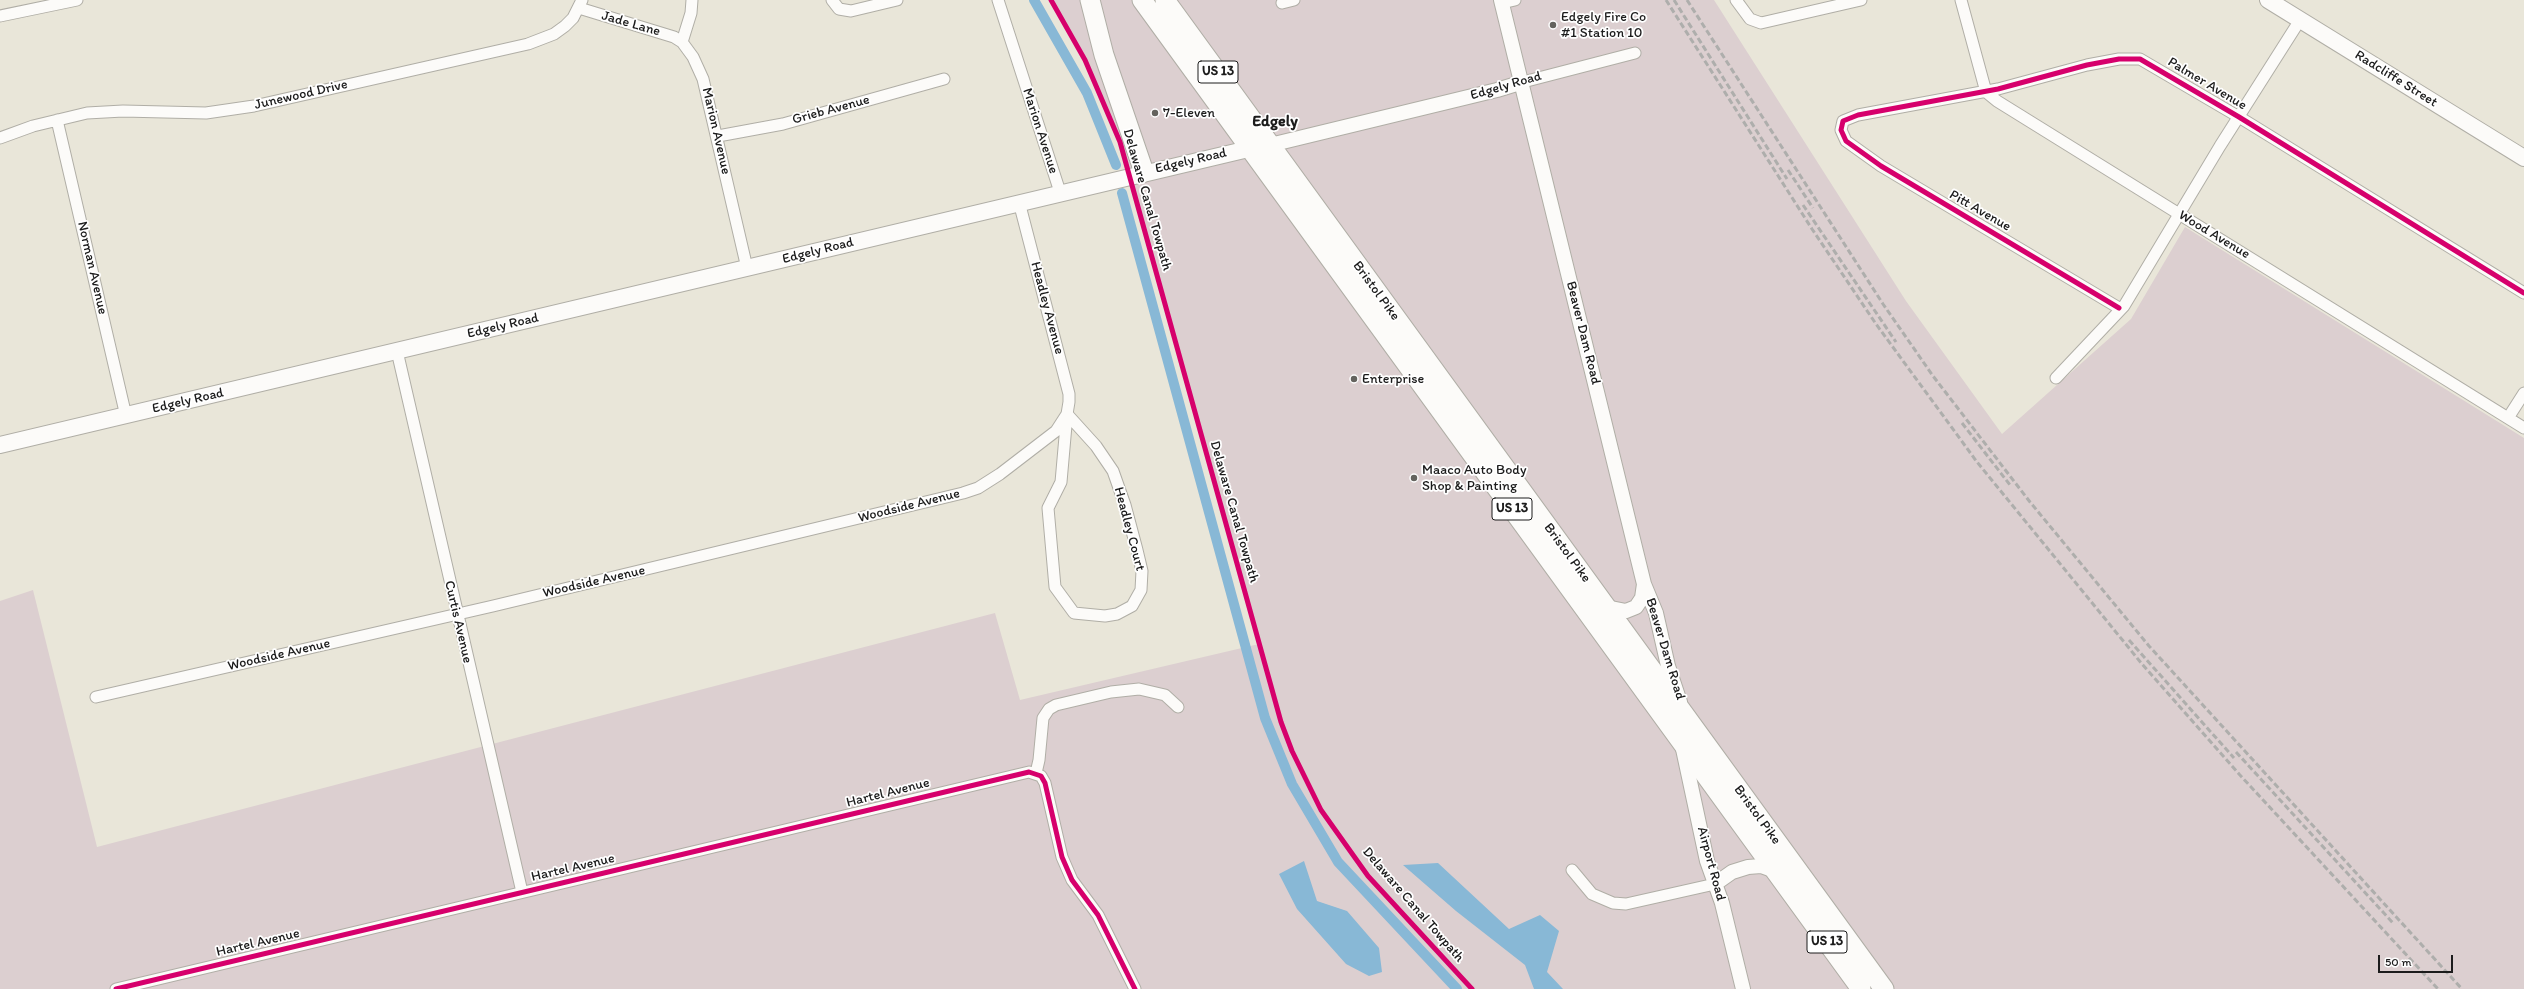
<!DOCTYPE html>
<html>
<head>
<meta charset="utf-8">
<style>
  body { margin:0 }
  #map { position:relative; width:2524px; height:989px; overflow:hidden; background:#e9e6d9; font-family:Itim,sans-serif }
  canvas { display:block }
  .scale { position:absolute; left:2378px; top:955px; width:75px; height:18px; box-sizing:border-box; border:2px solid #1c1c1c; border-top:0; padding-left:5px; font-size:12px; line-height:14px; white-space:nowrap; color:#1c1c1c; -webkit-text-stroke:3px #fff; paint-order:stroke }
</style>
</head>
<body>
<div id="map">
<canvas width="2524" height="989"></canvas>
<div class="scale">50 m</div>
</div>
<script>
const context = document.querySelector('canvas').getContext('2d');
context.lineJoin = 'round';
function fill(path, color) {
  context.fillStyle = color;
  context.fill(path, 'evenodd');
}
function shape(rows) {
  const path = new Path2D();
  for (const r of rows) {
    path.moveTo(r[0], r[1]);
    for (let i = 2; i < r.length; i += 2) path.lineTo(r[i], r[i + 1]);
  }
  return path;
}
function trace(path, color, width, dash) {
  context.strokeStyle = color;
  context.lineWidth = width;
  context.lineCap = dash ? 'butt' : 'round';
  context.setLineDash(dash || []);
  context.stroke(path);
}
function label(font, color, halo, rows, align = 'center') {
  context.font = font + ' Itim,sans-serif';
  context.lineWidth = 3.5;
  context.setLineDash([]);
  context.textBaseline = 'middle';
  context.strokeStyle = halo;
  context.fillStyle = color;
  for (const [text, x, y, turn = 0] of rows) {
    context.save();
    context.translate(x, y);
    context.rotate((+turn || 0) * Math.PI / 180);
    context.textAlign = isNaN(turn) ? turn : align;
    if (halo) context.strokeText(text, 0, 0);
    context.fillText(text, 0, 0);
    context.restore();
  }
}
fill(shape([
  [1051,0,1714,0,1906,301,2002,434,2131,319,2185,227,2524,438,2524,989,0,989,0,601,33,590,97,847,995,613,1020,700,1259,644,1125,158,1104,103,1085,60]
]), '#dccfd0');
fill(shape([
  [1304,861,1317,901,1347,911,1379,948,1382,972,1369,976,1346,964,1297,909,1279,874],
  [1438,863,1509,929,1540,915,1559,931,1547,972,1563,989,1534,989,1525,965,1456,911,1403,865]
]), '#88b8d6');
trace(shape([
  [1034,0,1087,93,1116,165],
  [1122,193,1265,718,1292,784,1338,862,1457,989]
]), '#88b8d6', 10);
const minor = shape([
  [832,0,839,9,851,11,897,0],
  [998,0,1060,192],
  [1736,0,1750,19,1761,23,1861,0],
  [1961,0,1986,92,1997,101,2524,428],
  [1282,3,1294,0],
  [1502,3,1515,0],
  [579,8,674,37,682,42,693,57,703,79,747,268],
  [0,16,77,0],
  [682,42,691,13,692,0],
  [1523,82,1635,53],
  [57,120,126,416],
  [718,136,783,124,944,79],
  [0,138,33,126,87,113,123,111,206,113,254,106,528,44,554,34,565,26,573,18,582,0],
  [1019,202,1069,394,1069,402,1067,414,1061,482,1048,508,1055,587,1074,613,1105,616,1117,614,1132,606,1141,590,1142,571,1137,550,1125,505,1113,471,1096,446,1067,414],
  [2119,308,1881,166,1846,141,1841,130,1843,121,1858,115,1998,89,2087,65,2119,59,2140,59,2239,117,2524,293],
  [397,351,522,892],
  [2056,378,2124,306,2220,146,2300,20],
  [2508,418,2524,393],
  [96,697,493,606,963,493,978,488,1000,474,1056,431,1067,414],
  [1036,773,1039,760,1043,718,1049,709,1056,705,1111,692,1139,689,1165,695,1178,707],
  [1572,870,1592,894,1613,903,1626,904,1715,884],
  [116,989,1029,772,1041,776,1045,783,1062,857,1072,880,1098,915,1135,989]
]);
const tertiary = shape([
  [1501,0,1644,584,1656,613,1668,666,1680,702],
  [1270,145,1497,90,1523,82],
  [1606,607,1626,611,1636,607,1642,598,1644,584],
  [1683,749,1707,861,1722,903,1743,989],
  [1715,884,1732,872,1748,867,1761,866,1775,871]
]);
const secondary = shape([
  [2268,0,2524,158],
  [0,445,1261,146]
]);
const trunk = shape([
  [1090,0,1104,55,1144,172],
  [1142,0,1861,989],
  [1165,0,1884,989]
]);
trace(minor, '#b0aea6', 13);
trace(tertiary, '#b0aea6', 16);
trace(secondary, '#b0aea6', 18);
trace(trunk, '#b0aea6', 21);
trace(minor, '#fcfbf9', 11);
trace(tertiary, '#fcfbf9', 14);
trace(secondary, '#fcfbf9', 16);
trace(trunk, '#fcfbf9', 19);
trace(shape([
  [1666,0,1812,229,1876,324,1977,462,2142,664,2239,774,2438,989],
  [1674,0,1787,179],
  [1687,0,1883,304,1933,376,2030,502,2149,646,2462,989],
  [1788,170,1813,208],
  [1803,205,1896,342],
  [1962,423,2010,485],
  [2129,640,2234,758],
  [2236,752,2393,923]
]), '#aeaeac', 3, [6, 3]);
trace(shape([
  [1051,0,1085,60,1120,142,1281,722,1292,751,1321,810,1368,876,1472,989],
  [2119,308,1881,166,1846,141,1841,130,1843,121,1858,115,1998,89,2087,65,2119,59,2140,59,2239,117,2524,293],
  [116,989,1029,772,1041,776,1045,783,1062,857,1072,880,1098,915,1135,989]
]), '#d6006c', 5);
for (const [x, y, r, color] of [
  [1553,25,4,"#64635e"],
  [1155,113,4,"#64635e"],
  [1354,379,4,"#64635e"],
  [1414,478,4,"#64635e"]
]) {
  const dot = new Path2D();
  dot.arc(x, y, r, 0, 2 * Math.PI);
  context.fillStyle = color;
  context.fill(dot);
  trace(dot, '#fff', 1.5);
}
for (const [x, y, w] of [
  [1218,72,40],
  [1512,509,40],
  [1827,942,40]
]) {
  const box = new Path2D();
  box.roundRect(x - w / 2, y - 11, w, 22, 3);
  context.fillStyle = '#fff';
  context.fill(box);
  trace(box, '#1c1c1c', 1);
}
label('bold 13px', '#1c1c1c', null, [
  ["US 13",1218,72],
  ["US 13",1512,509],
  ["US 13",1827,942]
]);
label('14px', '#1c1c1c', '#fff', [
  ["Edgely Fire Co",1561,17],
  ["#1 Station 10",1561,33],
  ["7-Eleven",1163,113],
  ["Enterprise",1362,379],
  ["Maaco Auto Body",1422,470],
  ["Shop & Painting",1422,486]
], 'left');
label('14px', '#1c1c1c', '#fff', [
  ["Jade Lane",631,24,16],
  ["Radcliffe Street",2396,79,32],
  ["Palmer Avenue",2207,84,31],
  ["Edgely Road",1506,86,-16],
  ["Junewood Drive",301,95,-13],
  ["Grieb Avenue",831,110,-15],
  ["Marion Avenue",716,131,77],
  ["Marion Avenue",1040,131,72],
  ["Edgely Road",1191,161,-13],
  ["Delaware Canal Towpath",1147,200,74],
  ["Pitt Avenue",1980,211,30],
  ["Wood Avenue",2214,235,31],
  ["Edgely Road",818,251,-14],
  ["Norman Avenue",92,268,77],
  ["Bristol Pike",1376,291,54],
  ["Headley Avenue",1047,308,75],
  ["Edgely Road",503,326,-13],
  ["Beaver Dam Road",1583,333,76],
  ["Edgely Road",188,401,-13],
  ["Woodside Avenue",909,506,-14],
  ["Delaware Canal Towpath",1234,512,74],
  ["Headley Court",1129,529,75],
  ["Bristol Pike",1567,553,54],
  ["Woodside Avenue",594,582,-13],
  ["Curtis Avenue",458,622,77],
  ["Beaver Dam Road",1665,649,73],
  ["Woodside Avenue",279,655,-13],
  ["Hartel Avenue",888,793,-14],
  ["Bristol Pike",1757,815,54],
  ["Airport Road",1711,864,75],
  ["Hartel Avenue",573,868,-13],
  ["Delaware Canal Towpath",1413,905,49],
  ["Hartel Avenue",258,943,-13]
]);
label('bold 16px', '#1c1c1c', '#fff', [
  ["Edgely",1275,122]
]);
</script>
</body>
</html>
